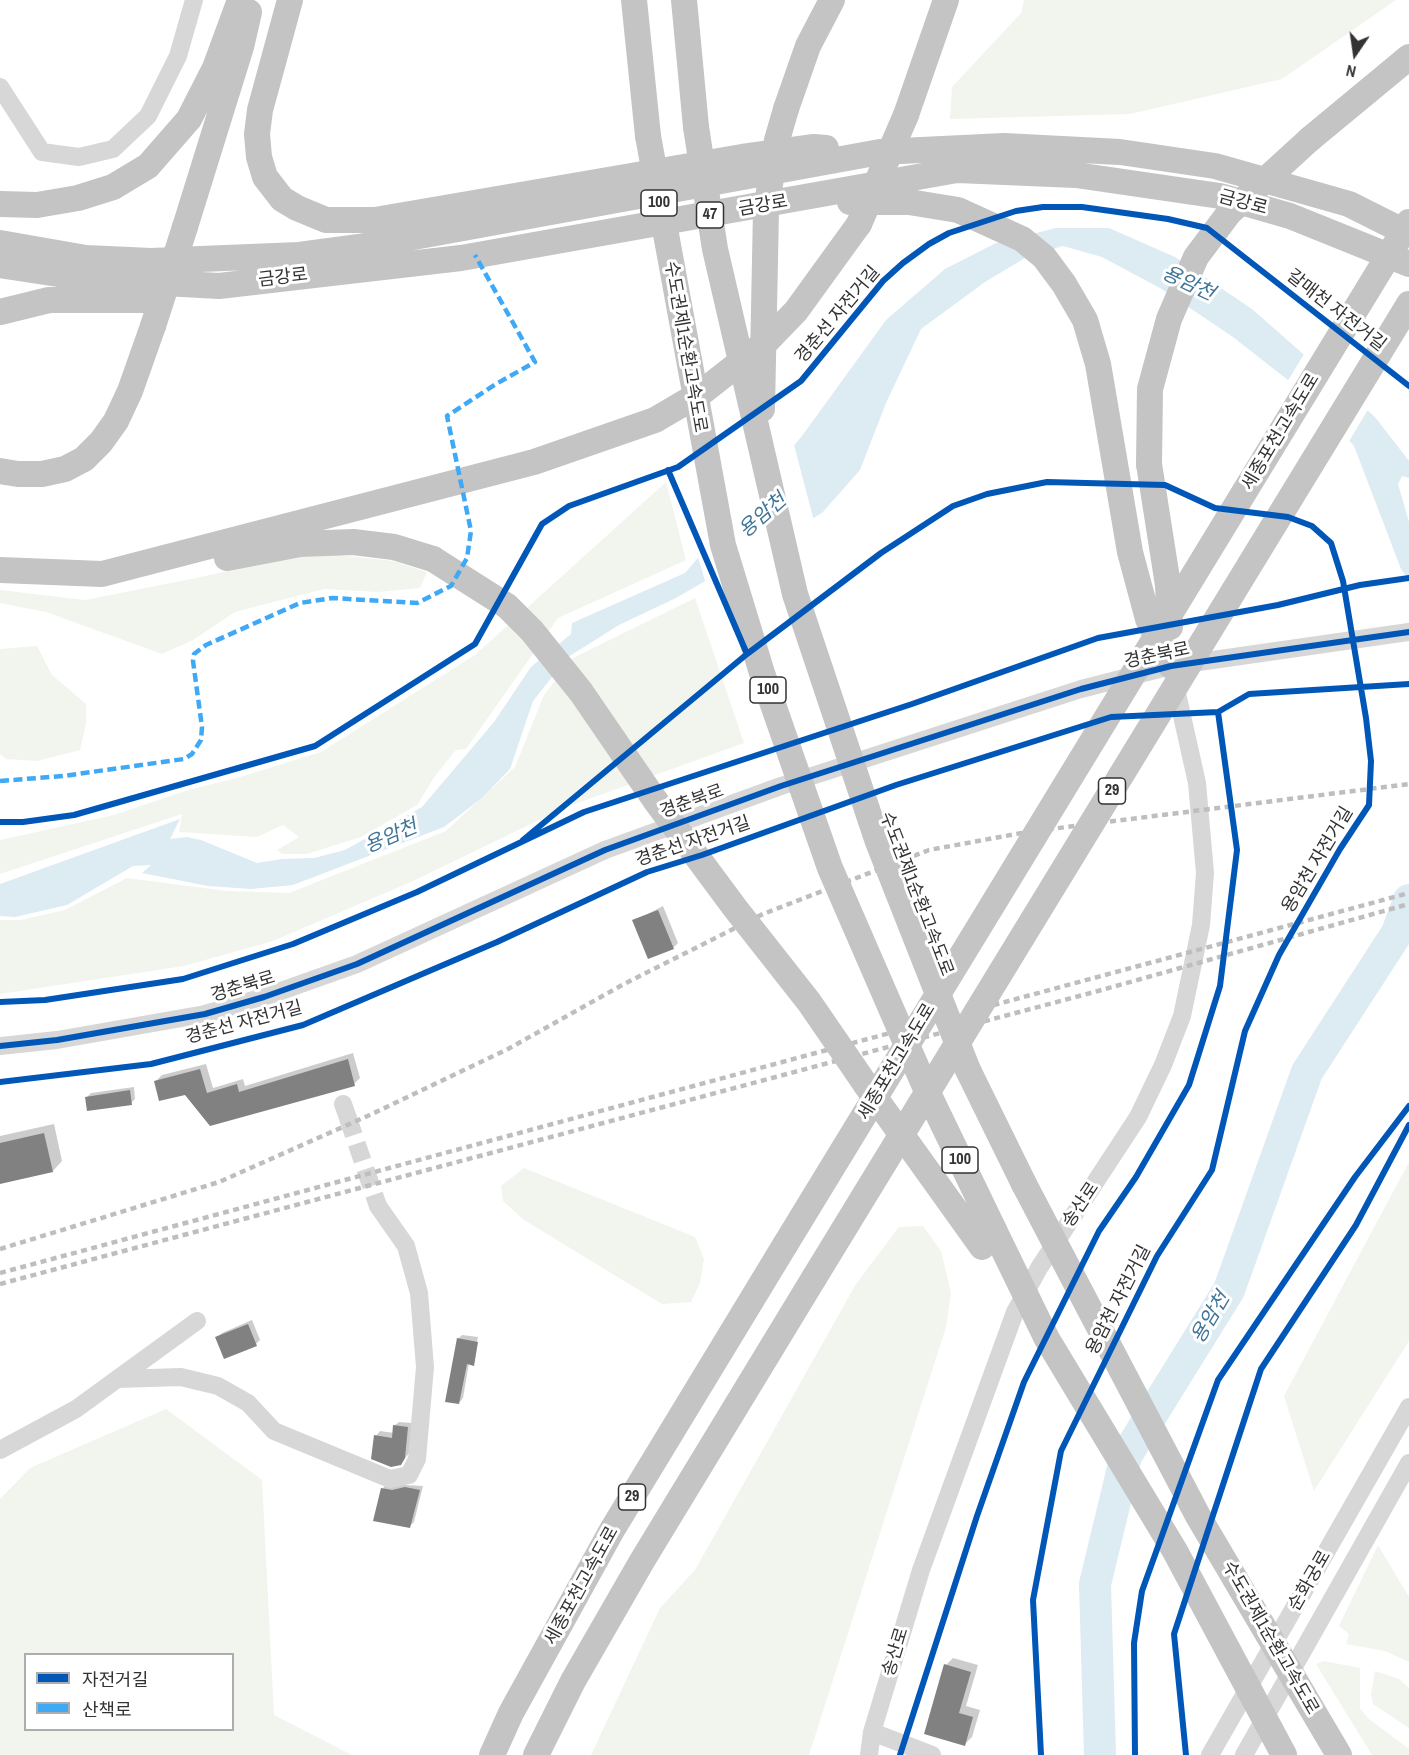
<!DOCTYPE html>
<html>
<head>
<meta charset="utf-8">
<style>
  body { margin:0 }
  #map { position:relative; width:1409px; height:1755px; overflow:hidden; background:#fff; font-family:"Archivo Narrow","Noto Sans KR",sans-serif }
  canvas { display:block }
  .legend { position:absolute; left:24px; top:1653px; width:210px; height:78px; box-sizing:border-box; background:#fff; border:2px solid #adadad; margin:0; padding:8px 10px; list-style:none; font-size:18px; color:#333 }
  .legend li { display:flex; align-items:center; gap:12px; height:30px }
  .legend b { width:30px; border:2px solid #adadad }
  .north { position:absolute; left:1325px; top:24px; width:60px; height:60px; -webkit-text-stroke:4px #fff; paint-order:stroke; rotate:193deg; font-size:16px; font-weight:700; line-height:24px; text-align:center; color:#333 }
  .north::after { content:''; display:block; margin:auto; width:21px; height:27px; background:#333; clip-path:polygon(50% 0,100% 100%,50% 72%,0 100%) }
</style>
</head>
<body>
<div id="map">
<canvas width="1409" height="1755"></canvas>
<ul class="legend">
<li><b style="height:8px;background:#0057b8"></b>자전거길</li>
<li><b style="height:8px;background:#3fa9f5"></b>산책로</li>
</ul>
<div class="north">N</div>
</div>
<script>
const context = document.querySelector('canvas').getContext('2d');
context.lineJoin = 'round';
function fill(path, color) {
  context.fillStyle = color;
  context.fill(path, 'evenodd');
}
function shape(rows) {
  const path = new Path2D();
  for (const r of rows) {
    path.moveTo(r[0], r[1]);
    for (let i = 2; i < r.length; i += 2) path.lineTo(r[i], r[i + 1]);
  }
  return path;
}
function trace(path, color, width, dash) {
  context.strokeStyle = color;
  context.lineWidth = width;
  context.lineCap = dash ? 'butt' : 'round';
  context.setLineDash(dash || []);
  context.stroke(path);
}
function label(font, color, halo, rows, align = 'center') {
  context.font = font + ' "Archivo Narrow","Noto Sans KR",sans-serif';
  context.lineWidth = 6;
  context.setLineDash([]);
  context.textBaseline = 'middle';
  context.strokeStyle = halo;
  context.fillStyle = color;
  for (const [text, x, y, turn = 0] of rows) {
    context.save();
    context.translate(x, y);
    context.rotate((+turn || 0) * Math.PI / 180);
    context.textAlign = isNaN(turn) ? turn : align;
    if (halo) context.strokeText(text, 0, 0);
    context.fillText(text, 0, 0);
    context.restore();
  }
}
fill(shape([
  [1024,0,1396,0,1282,79,1130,114,950,119,952,87,1021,13],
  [666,482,686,560,558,618,466,749,456,750,435,776,417,805,361,837,307,854,282,854,277,850,299,837,283,825,257,837,179,832,182,814,0,874,0,840,114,815,188,790,237,778,321,752,475,655],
  [311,552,393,561,427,572,420,588,378,592,324,589,235,612,193,640,162,654,46,612,0,603,0,590,85,600,201,577],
  [695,598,744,743,564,808,411,882,273,941,184,966,0,994,0,920,20,920,65,910,127,878,227,891,289,893,446,831,515,767,544,695,573,658],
  [37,646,52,675,86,704,86,724,80,750,37,761,6,759,0,754,0,649],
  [1409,1162,1409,1341,1314,1491,1284,1396],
  [524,1168,695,1237,704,1259,700,1283,691,1302,662,1304,524,1220,503,1201,501,1186],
  [923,1226,941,1251,951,1293,946,1327,809,1755,591,1755,660,1608,695,1570,856,1284,899,1227],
  [166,1409,262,1480,274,1715,352,1755,0,1755,0,1499,30,1468],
  [26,1654,232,1654,232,1730,26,1730],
  [1378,1545,1409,1597,1409,1662,1385,1651,1346,1644,1349,1634,1339,1626],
  [1324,1661,1360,1668,1360,1709,1369,1719,1409,1749,1409,1755,1372,1755,1316,1664],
  [1375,1671,1399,1679,1409,1688,1409,1728,1373,1704,1371,1694]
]), '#f1f5ed');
fill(shape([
  [1056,228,1109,228,1175,257,1252,309,1375,417,1409,461,1409,478,1402,476,1398,484,1409,522,1409,580,1401,569,1354,446,1312,399,1233,337,1160,288,1102,257,1063,246,1030,255,985,282,921,329,886,403,860,470,822,513,676,598,619,625,568,657,533,701,510,769,482,798,444,827,293,885,251,889,208,886,142,873,151,865,133,866,67,905,15,917,0,916,0,884,180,819,170,839,187,837,201,840,257,863,282,859,314,858,345,850,422,807,494,722,531,667,571,634,572,623,685,573,802,436,886,320,945,269,996,243]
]), '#ddebf3');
fill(shape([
  [1306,351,1369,408,1348,443,1310,401,1287,382],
  [793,441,814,521,706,584,697,554]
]), '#fff');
fill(shape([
  [663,906,678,943,673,948,634,921],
  [353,1053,360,1078,354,1084,210,1125,186,1093,156,1081,162,1075,206,1064,213,1088,243,1079,245,1086],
  [134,1087,135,1099,131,1103,87,1097,91,1093],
  [54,1124,62,1161,53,1171,0,1182,0,1136],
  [252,1320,260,1340,256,1344,217,1337,222,1333],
  [462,1335,478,1337,473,1361,476,1361,469,1363,463,1398,459,1403,458,1339],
  [399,1422,412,1423,409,1453,401,1464,376,1436,380,1431,394,1433,394,1426],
  [387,1484,423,1486,414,1522,410,1526,383,1488],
  [953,1658,978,1665,966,1706,980,1710,972,1737,964,1745,946,1665]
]), '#0003');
trace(shape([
  [1100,1755,1095,1584,1126,1456,1229,1290,1307,1072,1397,933,1409,900]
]), '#ddebf3', 32);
fill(shape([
  [658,910,674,949,648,959,632,920],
  [348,1059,355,1086,210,1126,185,1095,159,1101,154,1081,200,1069,207,1093,237,1084,239,1092],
  [130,1090,132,1105,87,1111,85,1097],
  [44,1133,53,1172,0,1184,0,1143],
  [248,1324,257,1346,224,1359,215,1337],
  [457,1338,478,1342,474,1366,467,1364,459,1404,445,1402],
  [393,1425,408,1427,405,1458,401,1465,391,1467,371,1459,374,1435,392,1438],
  [405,1487,420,1490,410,1528,373,1521,381,1488,392,1490],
  [944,1664,971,1672,959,1713,973,1717,965,1746,924,1734]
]), '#818181');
trace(shape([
  [348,1118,378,1206]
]), '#d6d6d6', 18, [18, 9]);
trace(shape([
  [0,87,42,152,79,157,113,149,148,116,178,56,194,0],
  [0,1046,57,1040,205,1014,264,997,357,964,605,850,781,786,1081,689,1171,666,1409,632],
  [343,1104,348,1118],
  [117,1379,181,1377,218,1386,248,1403,274,1431,390,1479,409,1475,417,1459,425,1367,419,1293,406,1246,378,1206],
  [0,1450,76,1409,197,1321],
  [872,1732,932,1755],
  [869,1755,872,1732,921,1570,1015,1312,1039,1268,1138,1117,1163,1065,1182,1016,1201,925,1205,873,1197,783,1174,680],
  [1210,1755,1409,1407],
  [1244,1755,1409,1463]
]), '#d7d7d7', 18);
trace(shape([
  [290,0,260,110,257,134,259,157,265,177,282,199,297,208,326,220,375,220,742,157,814,147,826,148],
  [634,0,648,136],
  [684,0,696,127],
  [786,109,808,46,832,0],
  [906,115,946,0],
  [1310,139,1409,57],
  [850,202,909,202,958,210,1022,239,1044,257,1064,284,1085,320,1098,364,1130,552,1148,619,1171,666],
  [0,204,37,205,78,198,113,187,148,166,189,119,215,68,240,0],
  [185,227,241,47,249,12],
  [0,243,86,258,151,261,299,255,359,247,880,152,1004,146,1120,152,1215,166,1349,204,1409,234],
  [0,265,91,279,219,286,461,258,957,170,1076,175,1220,196,1290,216,1409,264],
  [0,312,49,300,160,300],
  [1149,464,1168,585,1170,627],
  [0,471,18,474,42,474,65,469,84,459,101,442,116,421,130,391,153,326],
  [227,558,300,544,353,542,394,547,433,559],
  [0,570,102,574,534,462,655,420,701,393,766,342,796,311,859,224],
  [968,1070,1024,1184],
  [866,1085,982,1247],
  [926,1089,994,1230],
  [492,1755,511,1713,612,1530,785,1245],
  [536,1755,573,1681,642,1561,814,1278]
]), '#c4c4c4', 26);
trace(shape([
  [0,1249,219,1182,372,1114,508,1049,624,984,763,914,929,850,1027,832,1409,784],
  [0,1273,1409,893],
  [0,1284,1098,991,1409,904]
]), '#bebebe', 4.5, [6, 4.5]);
trace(shape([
  [696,127,715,249,795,594,878,842,968,1070],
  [648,136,723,545,762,673,830,868,926,1089],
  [859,224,906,115],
  [153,326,185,227],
  [762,409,766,210,777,140,786,109],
  [1149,464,1150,389,1169,319,1196,257,1229,213,1310,139],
  [433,559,507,606,532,631,581,692,655,800,735,908,809,1002,866,1085],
  [1024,1184,1198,1516,1339,1755],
  [994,1230,1047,1339,1175,1551,1284,1755],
  [785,1245,1409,222],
  [814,1278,1409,304]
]), '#c4c4c4', 26);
trace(shape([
  [0,781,63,776,184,759,192,754,201,740,202,727,193,661,194,654,206,645,300,603,332,598,417,603,451,586,467,558,471,531,447,416,496,384,535,362,475,255]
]), '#3fa9f5', 4.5, [9, 4.5]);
trace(shape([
  [668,470,747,654],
  [0,822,23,822,74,815,315,746,475,644,542,524,569,506,678,467,801,381,883,281,903,263,929,244,949,233,1016,211,1043,207,1082,207,1168,219,1207,228,1409,386],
  [523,840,747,654,881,553,953,506,987,494,1047,482,1165,485,1215,508,1288,517,1312,526,1331,543,1343,581,1366,718,1371,761,1369,805,1340,849,1279,955,1245,1031,1212,1170,1157,1256,1061,1451,1033,1600,1041,1755],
  [0,1002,45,1000,183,979,293,944,417,892,584,812,912,704,1098,638,1278,605,1360,585,1409,578],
  [0,1046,57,1040,205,1014,264,997,357,964,605,850,781,786,1081,689,1171,666,1409,632],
  [0,1082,151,1064,303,1025,497,942,647,872,702,855,896,785,1111,717,1218,712,1249,694,1409,684],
  [900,1755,977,1516,1024,1382,1099,1231,1136,1177,1189,1085,1220,986,1237,850,1218,712],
  [1135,1755,1134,1643,1142,1591,1218,1380,1355,1177,1409,1106],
  [1186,1755,1174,1634,1261,1369,1356,1225,1409,1125]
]), '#0057b8', 6);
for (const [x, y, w] of [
  [659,203,36],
  [710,215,27],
  [768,690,36],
  [1112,791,27],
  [960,1160,36],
  [632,1497,27]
]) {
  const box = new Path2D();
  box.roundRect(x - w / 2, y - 13, w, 26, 4.5);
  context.fillStyle = '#fff';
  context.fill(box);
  trace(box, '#333', 1.5);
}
label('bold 16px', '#333', null, [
  ["100",659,203],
  ["47",710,215],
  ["100",768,690],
  ["29",1112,791],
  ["100",960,1160],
  ["29",632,1497]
]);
label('18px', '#333', '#fff', [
  ["금강로",1243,203,15],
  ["금강로",763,206,-10],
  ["금강로",283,278,-7],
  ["갈매천 자전거길",1336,311,38],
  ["경춘선 자전거길",838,315,-50],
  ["수도권제1순환고속도로",685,347,80],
  ["세종포천고속도로",1281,432,-59],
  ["경춘북로",1157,656,-12],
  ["경춘북로",692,802,-20],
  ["경춘선 자전거길",693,842,-19],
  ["용암천 자전거길",1318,860,-59],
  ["수도권제1순환고속도로",916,894,69],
  ["경춘북로",243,987,-17],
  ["경춘선 자전거길",244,1023,-15],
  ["세종포천고속도로",897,1062,-59],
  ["송산로",1081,1205,-56],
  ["용암천 자전거길",1119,1300,-63],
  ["순화궁로",1310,1581,-60],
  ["세종포천고속도로",582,1586,-61],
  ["수도권제1순환고속도로",1270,1638,60],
  ["송산로",896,1652,-73]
]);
label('italic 20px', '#3f7597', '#fff', [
  ["용암천",1188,284,25],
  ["용암천",763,516,-41],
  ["용암천",391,837,-23],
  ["용암천",1211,1318,-59]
]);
</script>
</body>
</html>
